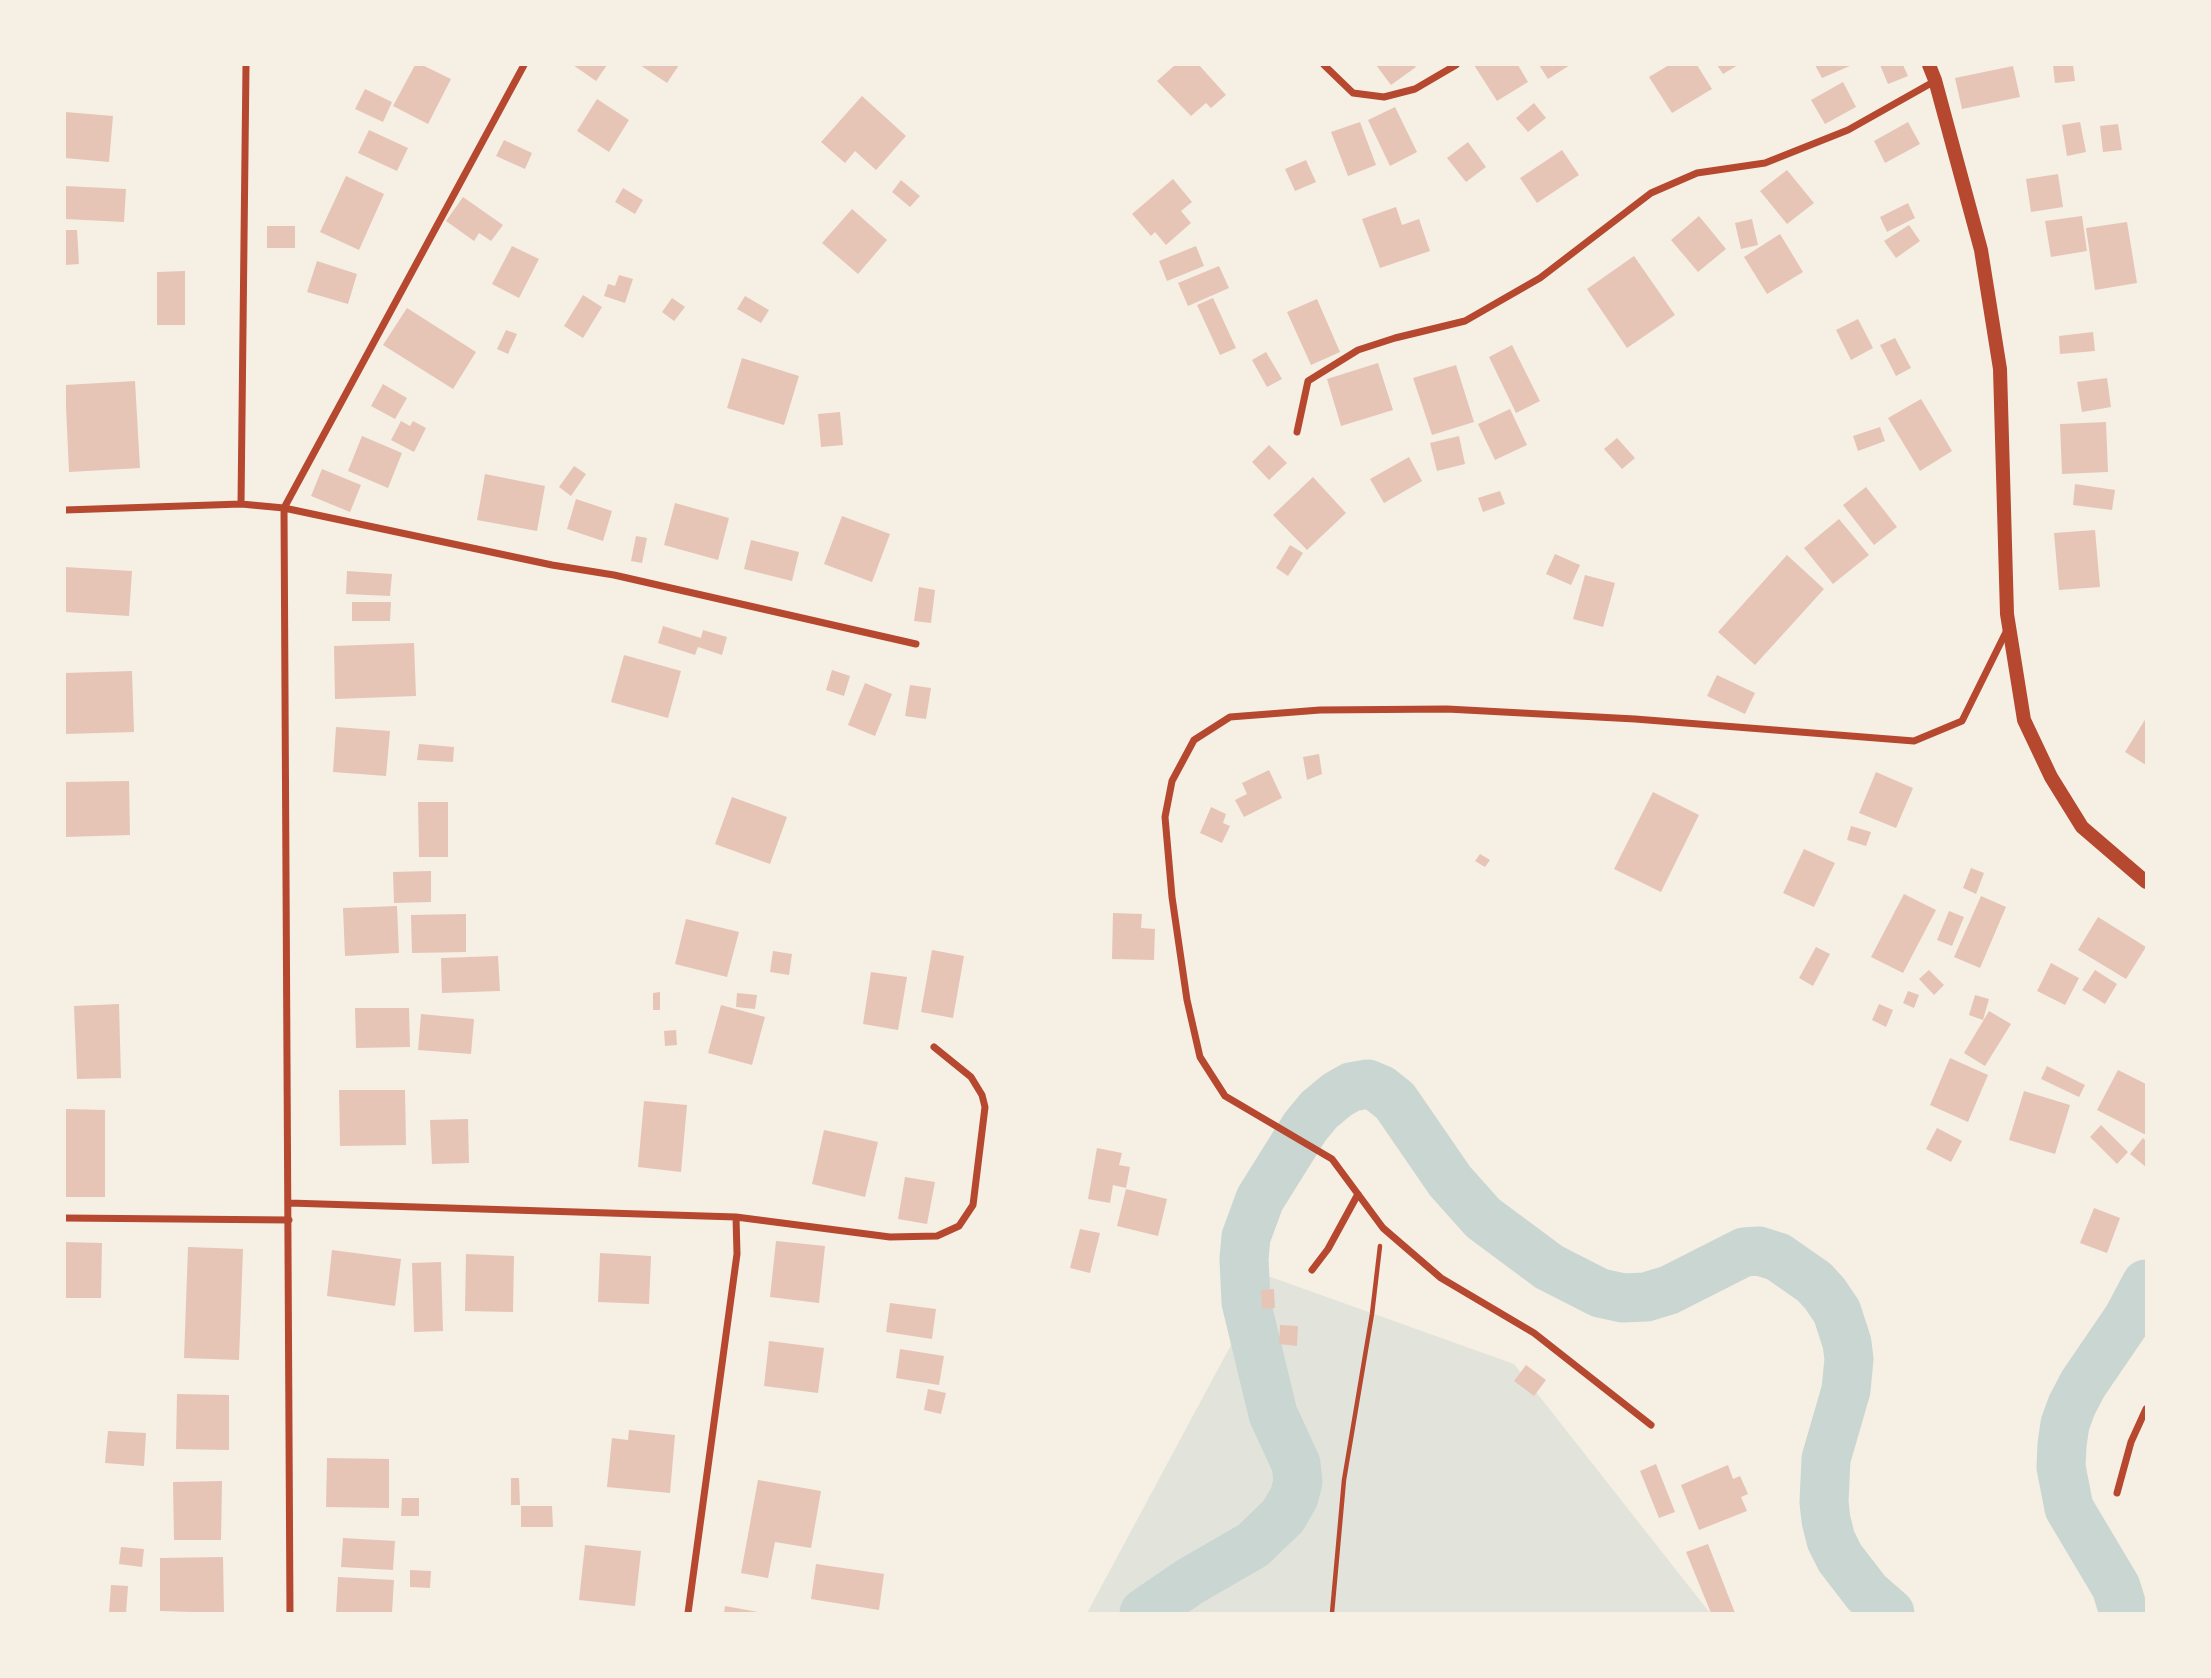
<!DOCTYPE html>
<html>
<head>
<meta charset="utf-8">
<style>
  body { margin:0 }
  #map { position:relative; width:2211px; height:1678px; overflow:hidden; background:#f6efe4; font-family:Barlow,sans-serif }
  canvas { display:block }
  .frame { position:absolute; inset:0; border:66px solid #f6efe4; pointer-events:none }
</style>
</head>
<body>
<div id="map">
<canvas width="2211" height="1678"></canvas>
<div class="frame"></div>
</div>
<script>
const context = document.querySelector('canvas').getContext('2d');
context.lineJoin = 'round';
function fill(path, color) {
  context.fillStyle = color;
  context.fill(path, 'evenodd');
}
function shape(rows) {
  const path = new Path2D();
  for (const r of rows) {
    path.moveTo(r[0], r[1]);
    for (let i = 2; i < r.length; i += 2) path.lineTo(r[i], r[i + 1]);
  }
  return path;
}
function trace(path, color, width, dash) {
  context.strokeStyle = color;
  context.lineWidth = width;
  context.lineCap = dash ? 'butt' : 'round';
  context.setLineDash(dash || []);
  context.stroke(path);
}
fill(shape([
  [1268,1276,1514,1364,1710,1613,1087,1613]
]), '#e2e4dc');
trace(shape([
  [1144,1613,1189,1582,1253,1545,1283,1516,1294,1497,1298,1482,1296,1464,1273,1414,1246,1302,1244,1259,1246,1237,1260,1199,1305,1127,1319,1110,1337,1095,1351,1087,1368,1084,1380,1089,1395,1101,1450,1181,1483,1218,1549,1267,1600,1293,1623,1298,1646,1297,1669,1290,1744,1252,1759,1251,1778,1257,1814,1282,1825,1294,1837,1312,1847,1343,1849,1359,1846,1390,1826,1459,1824,1502,1826,1520,1831,1540,1840,1558,1867,1593,1890,1613],
  [2124,1613,2116,1587,2069,1508,2061,1467,2062,1445,2065,1424,2072,1405,2083,1384,2128,1318,2146,1284]
]), '#c9d6d2', 49);
fill(shape([
  [415,65,422,65,451,79,428,124,393,106],
  [573,65,607,65,596,81],
  [640,65,679,65,667,83],
  [1175,65,1199,65,1226,95,1211,108,1206,103,1191,116,1157,81],
  [1376,65,1414,65,1416,67,1391,85],
  [1474,65,1518,65,1528,82,1497,101],
  [1539,65,1570,65,1548,79],
  [1669,65,1697,65,1712,89,1672,113,1649,77],
  [1717,65,1738,65,1723,74],
  [1815,65,1852,65,1822,78],
  [1880,65,1903,65,1908,76,1888,84],
  [2053,65,2073,65,2075,81,2055,83],
  [2013,66,2020,97,1962,109,1955,78],
  [1843,82,1856,107,1825,124,1811,100],
  [365,89,392,102,383,122,355,109],
  [862,96,906,136,876,170,855,151,845,163,821,142],
  [597,99,629,120,609,152,577,131],
  [1534,103,1546,118,1528,132,1516,118],
  [1395,107,1417,152,1390,166,1368,120],
  [65,112,113,116,109,162,65,158],
  [1360,122,1376,165,1348,176,1331,132],
  [1908,122,1920,144,1885,163,1874,141],
  [2080,122,2086,152,2067,156,2062,125],
  [2118,124,2122,150,2103,152,2100,126],
  [369,130,408,148,397,171,358,153],
  [504,140,532,153,525,169,496,156],
  [1468,142,1486,167,1466,182,1447,158],
  [1562,150,1579,175,1537,203,1520,178],
  [1306,160,1316,182,1295,191,1285,169],
  [1787,170,1814,203,1787,224,1760,191],
  [2058,174,2063,207,2031,212,2026,179],
  [346,176,384,194,359,250,320,232],
  [1173,179,1192,202,1181,211,1191,223,1166,245,1155,232,1151,236,1132,214],
  [901,180,920,196,910,207,892,192],
  [65,186,126,189,124,222,65,219],
  [623,188,643,200,635,214,615,202],
  [463,197,503,225,491,241,479,233,474,241,446,221],
  [1908,203,1915,218,1887,232,1880,217],
  [1396,207,1402,225,1419,219,1430,251,1380,268,1362,219],
  [852,209,887,240,858,274,822,243],
  [1699,216,1726,249,1698,272,1671,240],
  [2082,216,2087,251,2051,257,2045,221],
  [1752,219,1758,245,1741,249,1735,223],
  [2127,222,2137,283,2095,290,2086,228],
  [1909,225,1920,241,1896,258,1884,241],
  [267,226,295,226,295,248,267,248],
  [65,230,77,230,79,264,65,265],
  [1780,234,1803,272,1767,294,1744,257],
  [512,246,539,259,519,298,492,284],
  [1196,246,1204,266,1167,281,1159,261],
  [1634,256,1675,315,1627,348,1587,289],
  [317,261,357,274,348,304,307,292],
  [1219,266,1229,288,1188,306,1178,283],
  [185,271,185,325,157,325,157,272],
  [619,275,633,279,625,303,604,296,608,284,615,286],
  [583,295,602,307,583,338,564,326],
  [745,296,769,310,761,323,737,309],
  [672,298,685,307,674,321,662,312],
  [1213,298,1236,348,1220,355,1197,305],
  [1317,299,1340,352,1311,365,1287,312],
  [407,308,476,352,453,389,383,345],
  [1858,319,1873,348,1851,360,1836,330],
  [506,330,517,334,508,354,497,349],
  [2093,332,2095,351,2060,354,2059,336],
  [1895,338,1911,368,1896,376,1880,345],
  [1512,345,1540,401,1516,413,1489,357],
  [1266,352,1282,379,1267,387,1252,360],
  [742,358,799,376,784,425,727,408],
  [1378,363,1393,410,1341,426,1327,379],
  [1456,365,1474,422,1432,435,1413,378],
  [2107,378,2111,407,2082,412,2077,382],
  [135,381,140,468,69,472,65,385],
  [383,384,407,398,395,419,371,406],
  [1921,399,1952,451,1920,471,1888,418],
  [1510,409,1527,445,1495,460,1478,424],
  [840,412,843,445,821,447,818,414],
  [401,421,410,426,413,421,426,428,414,452,391,440],
  [2106,422,2108,472,2062,474,2060,424],
  [1880,427,1885,441,1858,451,1853,436],
  [362,436,402,453,388,488,348,471],
  [1459,436,1465,464,1437,471,1430,443],
  [1617,438,1635,458,1622,469,1604,449],
  [1269,445,1287,463,1269,480,1252,462],
  [1409,457,1422,481,1384,503,1370,479],
  [574,466,586,474,571,496,559,487],
  [322,469,361,485,350,512,311,496],
  [485,474,545,486,537,531,477,520],
  [1313,477,1346,513,1307,550,1273,515],
  [2075,484,2115,490,2112,510,2073,505],
  [1866,487,1897,527,1874,545,1843,505],
  [1500,491,1505,504,1483,512,1478,498],
  [576,499,612,511,603,541,567,529],
  [675,503,729,518,718,560,664,545],
  [842,516,890,534,872,582,824,564],
  [1839,519,1869,555,1833,584,1804,548],
  [2095,530,2100,587,2059,590,2054,533],
  [636,536,647,538,642,563,631,561],
  [751,540,799,552,792,581,744,569],
  [1290,545,1303,553,1288,576,1276,568],
  [1555,554,1580,565,1571,585,1546,574],
  [1787,555,1824,589,1755,665,1718,632],
  [65,567,132,571,129,616,65,612],
  [347,571,392,574,390,596,346,594],
  [1585,575,1615,583,1603,627,1573,619],
  [919,587,935,590,931,623,914,621],
  [352,602,391,602,390,621,352,621],
  [663,626,701,638,703,630,727,637,722,655,698,647,695,655,658,643],
  [414,643,416,696,335,699,334,646],
  [624,655,681,671,668,718,611,702],
  [832,670,850,676,844,696,826,690],
  [132,671,134,732,65,734,65,673],
  [1717,675,1755,693,1745,714,1707,696],
  [865,683,892,694,875,736,848,725],
  [910,685,931,688,926,719,905,716],
  [2146,718,2146,765,2125,752],
  [336,727,390,731,386,776,333,772],
  [419,744,454,747,453,762,417,760],
  [1319,754,1322,774,1307,780,1303,757],
  [1269,770,1282,798,1244,817,1235,800,1247,794,1242,783],
  [1876,772,1913,788,1896,828,1859,813],
  [129,781,130,835,65,837,65,782],
  [1653,792,1699,815,1661,892,1614,869],
  [732,797,787,817,770,864,715,844],
  [418,802,448,802,448,857,419,857],
  [1211,807,1226,814,1223,823,1230,826,1222,843,1200,833],
  [1851,826,1871,832,1866,846,1847,840],
  [1804,849,1835,863,1814,907,1783,893],
  [1480,854,1490,860,1485,867,1475,861],
  [1971,868,1984,873,1976,894,1963,888],
  [431,871,431,902,394,903,393,872],
  [1904,894,1936,910,1903,973,1871,957],
  [1981,896,2006,907,1980,968,1954,957],
  [397,906,399,953,345,956,343,908],
  [1949,911,1964,917,1952,946,1937,940],
  [1113,913,1142,914,1141,928,1155,929,1154,960,1112,959],
  [466,914,466,952,412,953,411,915],
  [2098,917,2146,947,2126,979,2078,950],
  [686,919,739,932,727,977,675,964],
  [1816,947,1830,954,1813,986,1799,978],
  [932,950,964,956,953,1018,921,1012],
  [773,951,792,954,789,975,770,972],
  [498,956,500,991,442,993,441,958],
  [2051,963,2079,978,2065,1005,2037,991],
  [1929,970,1944,985,1934,995,1919,979],
  [2095,970,2117,984,2105,1004,2082,990],
  [871,972,907,977,898,1030,863,1024],
  [1908,991,1919,995,1914,1008,1903,1003],
  [660,992,660,1010,653,1010,653,993],
  [737,993,757,995,755,1009,736,1007],
  [1975,995,1989,999,1983,1020,1969,1015],
  [119,1004,121,1078,77,1079,74,1006],
  [1879,1004,1893,1010,1886,1027,1872,1020],
  [721,1005,765,1017,752,1065,708,1053],
  [355,1008,409,1008,410,1047,356,1048],
  [1989,1011,2011,1024,1985,1066,1964,1053],
  [421,1014,474,1019,471,1054,418,1050],
  [676,1030,677,1045,665,1046,664,1031],
  [1950,1058,1988,1075,1968,1122,1930,1105],
  [2047,1066,2085,1085,2079,1097,2041,1079],
  [2118,1070,2146,1084,2146,1135,2097,1110],
  [339,1090,405,1090,406,1145,340,1146],
  [2024,1091,2070,1105,2055,1154,2009,1140],
  [644,1101,687,1105,681,1172,638,1167],
  [65,1109,105,1110,105,1197,65,1197],
  [468,1119,469,1163,432,1164,430,1120],
  [2101,1125,2128,1152,2117,1164,2090,1137],
  [1937,1128,1962,1141,1951,1162,1926,1149],
  [824,1130,878,1142,865,1197,812,1184],
  [2143,1138,2146,1141,2146,1167,2130,1154],
  [1097,1148,1122,1153,1119,1165,1130,1167,1126,1188,1113,1185,1110,1203,1088,1199],
  [905,1177,935,1182,927,1224,898,1219],
  [1126,1189,1167,1199,1158,1236,1117,1226],
  [2094,1208,2120,1218,2107,1253,2080,1243],
  [1080,1229,1100,1233,1090,1273,1070,1268],
  [776,1241,825,1246,819,1303,770,1297],
  [65,1242,102,1243,101,1298,65,1298],
  [188,1247,243,1249,239,1360,184,1358],
  [332,1250,401,1259,395,1306,327,1296],
  [600,1253,651,1256,649,1304,598,1302],
  [466,1254,514,1256,513,1312,465,1311],
  [441,1262,443,1331,414,1332,412,1263],
  [1274,1289,1275,1308,1262,1309,1261,1290],
  [890,1303,936,1309,932,1339,886,1332],
  [1280,1325,1298,1326,1297,1346,1279,1344],
  [769,1341,824,1348,818,1393,764,1386],
  [900,1349,944,1356,939,1385,896,1378],
  [1526,1365,1546,1380,1534,1396,1514,1381],
  [928,1389,946,1393,941,1414,924,1410],
  [177,1394,229,1395,229,1450,176,1449],
  [629,1430,675,1435,670,1493,607,1487,612,1438,628,1440],
  [108,1431,146,1433,144,1466,105,1463],
  [327,1458,389,1459,389,1508,326,1507],
  [1656,1464,1675,1512,1659,1518,1640,1471],
  [1728,1465,1733,1479,1740,1476,1748,1494,1741,1497,1747,1511,1699,1530,1681,1485],
  [511,1478,519,1478,520,1505,511,1505],
  [758,1480,821,1491,811,1548,775,1542,768,1578,741,1573],
  [222,1481,221,1540,174,1540,173,1482],
  [402,1498,419,1498,419,1516,401,1516],
  [521,1506,552,1506,553,1527,521,1527],
  [343,1538,395,1541,393,1570,341,1567],
  [1708,1544,1735,1613,1711,1613,1686,1552],
  [585,1545,641,1551,635,1606,579,1600],
  [121,1547,144,1549,142,1567,119,1564],
  [223,1557,224,1613,160,1611,160,1558],
  [816,1564,884,1574,879,1610,811,1599],
  [410,1570,431,1571,430,1588,410,1587],
  [338,1577,394,1580,392,1613,336,1613],
  [111,1585,128,1586,126,1613,109,1613],
  [725,1606,758,1612,758,1613,724,1613]
]), '#e6c5b7');
trace(shape([
  [1332,1613,1344,1480,1372,1314,1380,1246]
]), '#b5482f', 4.5);
trace(shape([
  [246,65,241,504,284,508,552,565,614,575,916,644],
  [1324,65,1353,93,1384,97,1415,89,1456,65],
  [1297,432,1308,381,1358,350,1395,338,1465,321,1540,278,1651,193,1697,173,1765,163,1848,130,1935,81],
  [65,510,241,504],
  [289,1203,736,1217,890,1237,937,1236,959,1226,973,1205,985,1107,982,1095,971,1077,934,1047],
  [65,1218,289,1220],
  [1312,1270,1328,1249,1358,1194],
  [1651,1425,1534,1333,1441,1278,1383,1228,1332,1159,1225,1096,1200,1057,1187,1000,1172,897,1165,817,1172,781,1194,740,1230,717,1320,710,1447,709,1635,719,1914,741,1962,721,2007,630],
  [2117,1493,2131,1442,2146,1409],
  [290,1613,284,508,524,65],
  [688,1613,737,1254,736,1217]
]), '#b5482f', 7);
trace(shape([
  [1929,65,1935,80,1981,250,2000,369,2007,614,2024,720,2051,777,2082,827,2146,882]
]), '#b5482f', 14);
</script>
</body>
</html>
